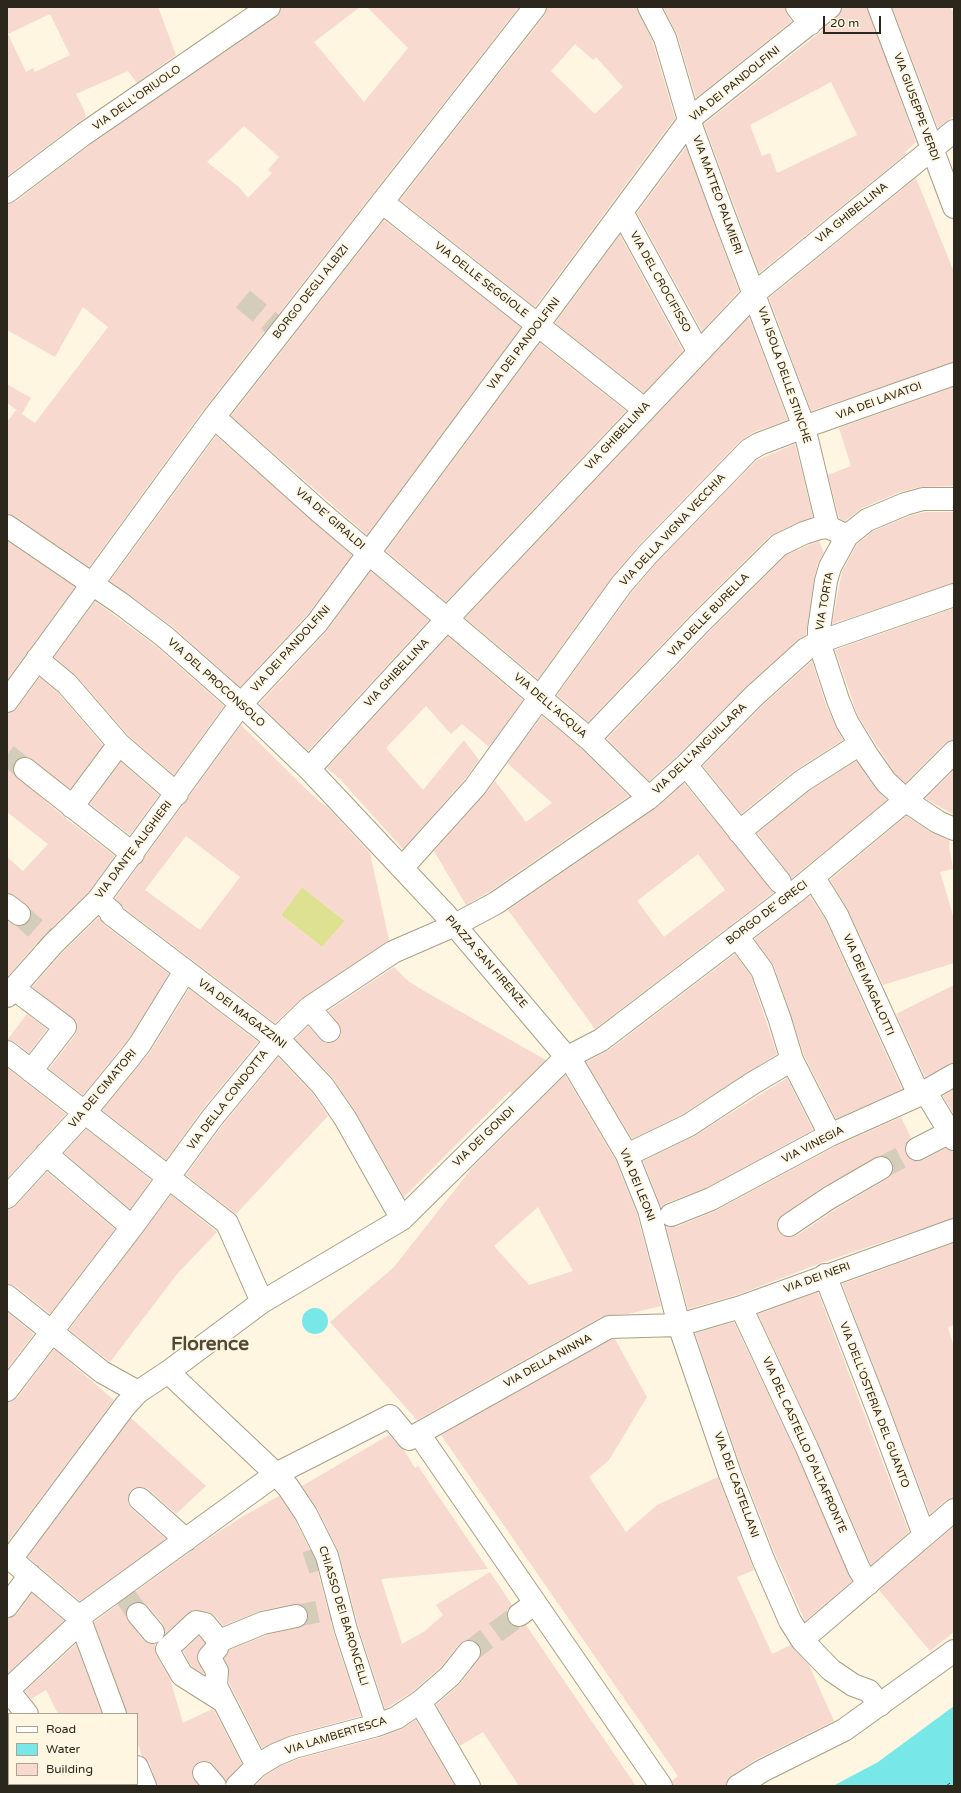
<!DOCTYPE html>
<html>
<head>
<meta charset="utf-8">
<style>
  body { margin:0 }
  #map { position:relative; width:961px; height:1793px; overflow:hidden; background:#fef6e1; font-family:"Varela Round",sans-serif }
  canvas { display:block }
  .frame { position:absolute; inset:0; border:8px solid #2b271d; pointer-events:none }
  .legend { position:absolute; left:8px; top:1713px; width:130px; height:72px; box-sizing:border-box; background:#fef6e1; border:1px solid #aaa393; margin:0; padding:5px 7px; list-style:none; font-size:12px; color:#2b271d }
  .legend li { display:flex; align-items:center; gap:8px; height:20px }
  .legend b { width:20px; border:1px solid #aaa393 }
  .scale { position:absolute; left:823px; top:16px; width:58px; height:18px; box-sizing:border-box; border:2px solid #2b271d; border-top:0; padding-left:5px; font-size:12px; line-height:14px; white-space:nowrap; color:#2b271d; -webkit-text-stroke:3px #fef6e1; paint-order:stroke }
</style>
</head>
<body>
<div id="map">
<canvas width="961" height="1793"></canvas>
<div class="frame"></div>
<ul class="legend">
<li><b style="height:5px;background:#fff"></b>Road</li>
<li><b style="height:11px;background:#77e7e8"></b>Water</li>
<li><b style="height:11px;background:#f7d9cf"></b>Building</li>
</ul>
<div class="scale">20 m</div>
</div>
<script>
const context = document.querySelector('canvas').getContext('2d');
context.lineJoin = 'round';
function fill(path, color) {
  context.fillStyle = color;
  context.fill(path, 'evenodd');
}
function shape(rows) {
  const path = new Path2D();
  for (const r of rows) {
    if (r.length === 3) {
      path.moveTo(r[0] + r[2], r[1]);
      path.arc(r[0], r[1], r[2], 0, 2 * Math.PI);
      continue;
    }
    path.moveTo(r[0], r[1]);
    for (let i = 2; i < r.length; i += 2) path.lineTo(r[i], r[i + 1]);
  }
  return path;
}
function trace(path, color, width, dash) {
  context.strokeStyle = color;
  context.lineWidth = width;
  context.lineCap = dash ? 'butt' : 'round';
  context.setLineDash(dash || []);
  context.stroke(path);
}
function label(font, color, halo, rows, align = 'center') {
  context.font = font + ' "Varela Round",sans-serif';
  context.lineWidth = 3.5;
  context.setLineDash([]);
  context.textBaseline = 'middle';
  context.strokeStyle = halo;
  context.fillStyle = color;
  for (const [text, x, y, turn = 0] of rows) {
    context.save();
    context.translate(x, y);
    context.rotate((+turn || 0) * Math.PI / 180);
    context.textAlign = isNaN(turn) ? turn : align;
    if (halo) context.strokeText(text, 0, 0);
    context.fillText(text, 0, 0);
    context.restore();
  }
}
fill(shape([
  [302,887,345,921,322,947,281,915]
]), '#dee192');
fill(shape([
  [315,1321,13],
  [954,1706,954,1786,833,1786,878,1762]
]), '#77e7e8');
trace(shape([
  [946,1786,954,1780]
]), '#174a4a', 1, [5, 4]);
fill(shape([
  [7,7,158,7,176,55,137,83,128,71,76,94,84,110,86,117,7,176],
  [50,14,70,55,35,72,33,68,26,72,8,34],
  [281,7,360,7,314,42,364,102,408,48,367,7,519,7,204,409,89,567,14,516,7,514,7,422,16,410,35,423,108,327,83,307,55,357,7,330,7,204,15,202,91,144,276,17,280,13],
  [244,126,279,157,268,170,272,173,248,198,240,188,207,162],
  [547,7,637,7,653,43,675,118,535,307,400,200,545,15],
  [575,44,593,60,596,57,623,87,595,114,551,71],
  [663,7,785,7,787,14,792,21,696,98,677,34],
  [842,7,867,7,916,142,905,152,906,154,759,273,704,124,818,34,838,16],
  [831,82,857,135,777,173,770,153,762,156,750,125],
  [892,7,951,7,952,11,954,11,954,116,938,128],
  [686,147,739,291,702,331,637,213],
  [916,178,954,272,954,362,811,411,769,298],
  [384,220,521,327,367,535,231,416],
  [620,235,683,351,644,393,555,323],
  [749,317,788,420,754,432,740,441,639,545,612,577,538,679,465,618],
  [540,343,626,411,446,602,386,551],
  [7,384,31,398,22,414,7,403],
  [954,387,954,486,920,487,900,492,862,508,845,521,839,518,828,475,851,466,839,428],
  [216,436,352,555,307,615,240,687,173,627,110,581],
  [795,444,813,517,799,522,770,536,692,613,588,722,557,695,632,592,657,562,757,460],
  [925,512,954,512,954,583,832,624,842,572,857,544,873,531,909,516],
  [7,541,75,587,7,680],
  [819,541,824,553,818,563,814,579,806,635,798,640,746,687,677,756,649,781,607,739,710,631,786,555],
  [371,571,429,620,308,751,259,704,326,632],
  [95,601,157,647,224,706,174,775,128,735,76,676,54,657],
  [954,608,954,740,945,743,905,783,895,774,858,716,835,650],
  [448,636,523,700,489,747,462,724,451,734,426,706,386,748,423,790,464,740,479,760,465,779,403,849,340,779,327,768],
  [812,661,826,705,843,740,794,771,741,814,703,766,763,705],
  [40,677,58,693,103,745,70,789,27,757,21,757,15,762,13,768,14,774,64,817,115,856,89,892,44,935,7,977,7,921,17,926,24,926,29,922,31,915,30,909,26,904,14,895,7,893,7,857,23,871,48,844,7,812,7,713,12,712,17,708],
  [542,716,581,748,629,796,489,892,466,905,434,851,484,795,495,781,526,822,552,803,507,763],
  [241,725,311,794,331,811,370,853,389,940,302,998,275,1023,124,908,115,898],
  [186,836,240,877,200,930,145,890],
  [302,887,345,921,322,947,281,915],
  [856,761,876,789,887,800,792,878,757,833,809,791],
  [121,762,159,795,130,835,90,804],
  [954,770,954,815,925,798],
  [684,783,774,892,595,1029,508,910,656,808],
  [698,854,725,890,664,937,637,901],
  [906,816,931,832,950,841,949,846,953,869,940,872,954,919,954,963,883,985,848,910,830,880],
  [810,896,826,921,902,1089,836,1119,804,1055,774,966,754,939],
  [99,917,103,924,169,974,130,1037,83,1095,49,1069,75,1035,77,1028,76,1022,32,987,62,953],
  [735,954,751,976,777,1054,683,1114,632,1139,586,1062,609,1050],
  [394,967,408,981,424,991,546,1060,512,1093,510,1091,404,1197,355,1111,332,1077,295,1039,308,1026,325,1043,331,1043,337,1041,341,1035,341,1028,328,1011],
  [954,985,954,1063,925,1077,896,1014],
  [189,989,258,1042,202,1110,166,1160,102,1110,150,1052],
  [27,1014,47,1029,29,1053,15,1042,7,1040],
  [278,1057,313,1094,328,1116,236,1214,186,1175,222,1126],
  [7,1068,66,1114,7,1179],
  [565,1075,616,1161,637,1214,661,1306,628,1314,603,1316,417,1420,330,1322,394,1267,472,1168],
  [538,1207,573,1271,529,1285,494,1246],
  [787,1078,813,1130,706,1188,666,1203,661,1207,643,1161,696,1135],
  [954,1089,954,1115,943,1096],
  [901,1117,911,1138,907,1142,905,1148,906,1154,910,1159,916,1161,922,1160,946,1148,954,1151,954,1218,821,1263,737,1295,688,1309,666,1226,676,1227,717,1210,836,1146],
  [881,1156,887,1157,892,1162,893,1168,892,1174,887,1179,836,1209,796,1236,789,1237,783,1236,779,1232,777,1225,778,1219,782,1215,823,1187],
  [86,1129,151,1180,130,1209,64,1153],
  [47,1172,115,1229,50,1314,15,1286,7,1284,7,1209,16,1205],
  [171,1195,217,1232,178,1273,110,1362,69,1330],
  [954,1243,954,1325,948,1327,954,1348,954,1498,946,1500,930,1514,842,1284],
  [818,1292,909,1532,871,1565,818,1443,758,1314],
  [7,1312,34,1334,7,1369],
  [734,1322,796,1453,852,1581,805,1621,775,1554,742,1470,695,1333],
  [612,1339,615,1339,647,1397,609,1460,589,1477,626,1532,657,1505,718,1477,754,1570,737,1577,772,1654,791,1645,809,1665,834,1721,755,1760,731,1776,725,1786,673,1786,672,1781,678,1776,441,1435],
  [54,1349,114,1400,7,1543,7,1402,17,1398],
  [131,1418,206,1486,176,1514,148,1489,142,1487,136,1487,131,1490,128,1497,128,1503,131,1508,166,1539,80,1601,28,1557],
  [389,1435,404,1450,415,1468,418,1466,488,1569,381,1579,402,1644,425,1631,443,1615,436,1605,490,1572,512,1605,507,1610,507,1616,509,1622,514,1627,520,1627,526,1625,636,1786,519,1786,483,1732,460,1746,436,1705,460,1684,479,1659,481,1654,481,1648,477,1642,471,1640,465,1640,459,1644,441,1667,412,1692,385,1709,358,1626,339,1553,317,1508,302,1486],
  [279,1496,295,1520,315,1560,334,1634,361,1716,291,1735,262,1748,229,1683,229,1671,224,1659,229,1650,267,1635,304,1626,308,1619,308,1613,306,1608,300,1604,294,1604,260,1611,223,1626,215,1616,208,1612,193,1610,165,1634,163,1624,148,1606,142,1602,136,1602,130,1604,126,1609,126,1616,143,1640,149,1644,155,1644,156,1655,170,1679,183,1723,212,1709,214,1710,242,1764,226,1781,213,1765,208,1761,201,1761,196,1764,192,1769,192,1776,199,1786,157,1786,149,1762,142,1756,137,1741,137,1714,127,1714,94,1622,201,1544,240,1518],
  [954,1526,954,1632,930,1651,879,1590],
  [32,1593,64,1621,7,1674,7,1618,17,1614],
  [199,1636,205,1643,197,1656,204,1674,191,1666,183,1651],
  [76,1644,102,1714,58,1714,46,1690,31,1699,25,1691],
  [416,1720,455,1786,255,1786,265,1776,281,1766,298,1759,381,1737,400,1730]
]), '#f7d9cf');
trace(shape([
  [243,299,281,331],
  [7,755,25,769],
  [19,914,53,944],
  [881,1168,917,1149],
  [306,1563,327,1556],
  [126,1597,138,1614],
  [296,1616,336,1608],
  [469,1652,519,1615]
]), '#d4cdba', 22, [22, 11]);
const minor = shape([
  [649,7,665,38,689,120,722,210,804,427,828,527],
  [797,7,810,24],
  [879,7,954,207],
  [7,192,84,134,269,7],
  [382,202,644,409],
  [622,212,698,351],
  [214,417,320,512,589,739,649,798],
  [954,499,923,499,905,504,867,520,847,536,830,567,826,581,819,629,819,642,838,700,847,722,867,755,886,782,908,802,938,822,954,829],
  [7,526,120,603,165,637,241,704,309,769,446,915,575,1067,627,1155,649,1210,679,1325,730,1474,763,1559,790,1621,802,1640,831,1670,853,1685,869,1691,880,1705],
  [37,659,67,684,119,744,177,794],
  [7,701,214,417,535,7],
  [589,739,701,622,779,545,804,533,819,528,828,527,841,533],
  [686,765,780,882],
  [25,769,133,854],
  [309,769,448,618,755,293,954,131],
  [72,807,119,744],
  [739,832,802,781,860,744],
  [402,868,475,787,622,584,648,554,749,450,759,444,804,427,954,374],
  [814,878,837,915,919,1095],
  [98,900,112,912,111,914,287,1048,323,1086,345,1118,402,1219],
  [7,905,19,914],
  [737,936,762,970,780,1020,792,1060,830,1135],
  [13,988,65,1027,31,1071],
  [7,996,53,944,98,900,241,704,317,623,692,117,830,7],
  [309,1008,329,1031],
  [7,1052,227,1223,262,1302],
  [925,1091,954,1139],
  [917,1149,950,1132],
  [46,1154,132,1227],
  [627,1155,689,1125,753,1083,792,1060],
  [7,1197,85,1112,130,1057,140,1044,185,971],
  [671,1215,711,1199,830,1135,919,1095,954,1075],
  [789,1225,829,1198,881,1168],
  [825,1275,878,1411,924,1535],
  [7,1296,102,1372,138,1392],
  [741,1307,807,1448,859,1569,868,1584],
  [168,1372,276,1474,390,1416,409,1439,609,1327,679,1325,741,1307,954,1230],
  [7,1390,132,1227,212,1118,277,1039,309,1008,393,952,455,925,496,903,649,798,686,765,754,696,806,649,819,642,954,595],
  [419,1434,661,1786],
  [140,1499,186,1540],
  [7,1556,79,1617,115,1714],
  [11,1559,125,1406,138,1392,168,1372,262,1302,402,1219,558,1065,568,1057,601,1040,795,892,906,800,954,752],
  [7,1606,30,1575],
  [138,1614,153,1632],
  [519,1615,534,1604],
  [79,1617,276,1474,288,1487,306,1514,327,1556,346,1630,377,1725],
  [802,1640,954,1510],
  [219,1641,205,1624,196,1622,167,1649,182,1675,223,1701],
  [7,1689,27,1714],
  [8,1690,72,1630],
  [420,1702,469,1786],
  [257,1766,216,1686,217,1671,209,1657,217,1648,219,1641,263,1623,296,1616],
  [137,1767,145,1786],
  [204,1773,215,1786],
  [40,1786,43,1784],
  [237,1786,257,1766,275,1755,294,1747,377,1725,396,1718,420,1702,450,1676,469,1652],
  [738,1786,762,1771,844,1730,954,1651]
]);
trace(minor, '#a89f86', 24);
trace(minor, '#fff', 22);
label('11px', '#2b271d', '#fef6e1', [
  ["VIA DEI PANDOLFINI",735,84,-39],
  ["VIA DELL'ORIUOLO",137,98,-35],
  ["VIA GIUSEPPE VERDI",916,107,70],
  ["VIA MATTEO PALMIERI",717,195,70],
  ["VIA GHIBELLINA",852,213,-39],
  ["VIA DELLE SEGGIOLE",481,280,38],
  ["VIA DEL CROCIFISSO",660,282,61],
  ["BORGO DEGLI ALBIZI",311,292,-52],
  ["VIA DEI PANDOLFINI",524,344,-53],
  ["VIA ISOLA DELLE STINCHE",784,375,71],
  ["VIA DEI LAVATOI",879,401,-20],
  ["VIA GHIBELLINA",618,436,-47],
  ["VIA DE' GIRALDI",330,519,41],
  ["VIA DELLA VIGNA VECCHIA",673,530,-47],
  ["VIA TORTA",825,601,-80],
  ["VIA DELLE BURELLA",709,615,-46],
  ["VIA DEI PANDOLFINI",291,649,-48],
  ["VIA GHIBELLINA",397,673,-47],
  ["VIA DEL PROCONSOLO",216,683,42],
  ["VIA DELL'ACQUA",550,706,41],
  ["VIA DELL'ANGUILLARA",700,749,-44],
  ["VIA DANTE ALIGHIERI",134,850,-53],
  ["BORGO DE' GRECI",767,913,-37],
  ["PIAZZA SAN FIRENZE",486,962,49],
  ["VIA DEI MAGALOTTI",868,985,66],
  ["VIA DEI MAGAZZINI",242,1014,37],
  ["VIA DEI CIMATORI",103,1089,-50],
  ["VIA DELLA CONDOTTA",228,1100,-52],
  ["VIA DEI GONDI",484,1137,-44],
  ["VIA VINEGIA",813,1145,-27],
  ["VIA DEI LEONI",637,1185,68],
  ["VIA DEI NERI",817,1278,-20],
  ["VIA DELLA NINNA",548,1361,-29],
  ["VIA DELL'OSTERIA DEL GUANTO",874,1405,69],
  ["VIA DEL CASTELLO D'ALTAFRONTE",804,1445,66],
  ["VIA DEI CASTELLANI",736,1485,70],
  ["CHIASSO DEI BARONCELLI",343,1616,73],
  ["VIA LAMBERTESCA",336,1736,-17]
]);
label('bold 19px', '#514933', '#fef6e1', [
  ["Florence",210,1345]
]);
</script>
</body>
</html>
